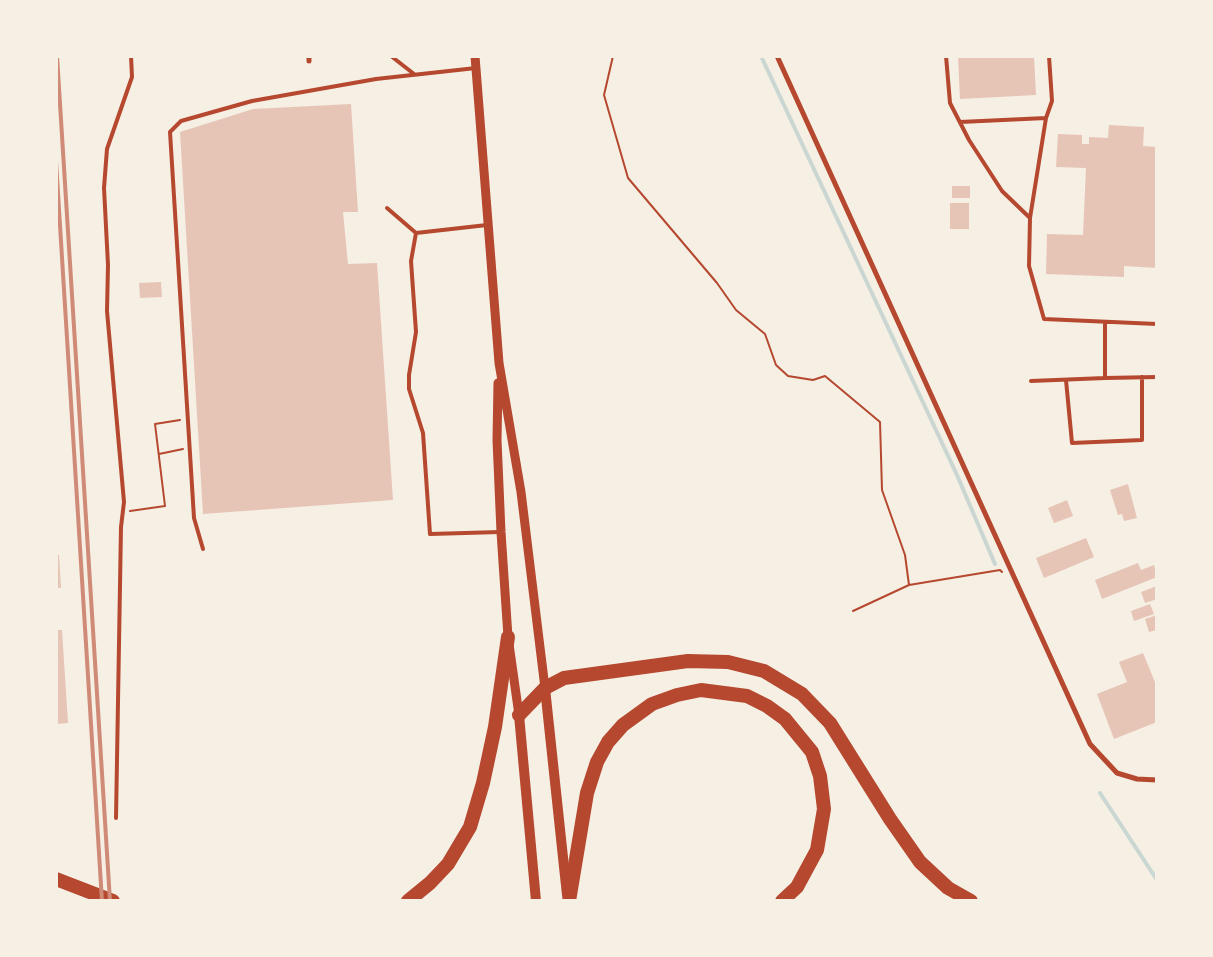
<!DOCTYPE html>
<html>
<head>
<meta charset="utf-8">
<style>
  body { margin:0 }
  #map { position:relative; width:1213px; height:957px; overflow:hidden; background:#f6efe4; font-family:"Asap Condensed",sans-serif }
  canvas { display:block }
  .frame { position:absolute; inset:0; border:58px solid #f6efe4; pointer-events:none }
</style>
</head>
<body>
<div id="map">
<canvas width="1213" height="957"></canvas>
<div class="frame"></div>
</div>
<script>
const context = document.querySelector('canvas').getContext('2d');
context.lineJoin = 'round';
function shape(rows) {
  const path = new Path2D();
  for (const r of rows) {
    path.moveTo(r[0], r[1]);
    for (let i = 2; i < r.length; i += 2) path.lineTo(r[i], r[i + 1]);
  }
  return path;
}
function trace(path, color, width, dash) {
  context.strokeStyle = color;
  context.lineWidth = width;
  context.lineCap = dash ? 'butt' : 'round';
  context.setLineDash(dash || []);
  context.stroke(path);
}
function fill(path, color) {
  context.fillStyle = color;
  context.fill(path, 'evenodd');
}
trace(shape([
  [761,56,957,475,995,564],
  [1100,793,1157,880]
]), '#c9d6d2', 4);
fill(shape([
  [958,56,1034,56,1036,95,960,99],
  [351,104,358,212,343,212,348,264,377,263,393,500,203,514,180,132,253,109],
  [1109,125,1144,127,1143,146,1157,147,1157,268,1124,266,1124,277,1046,274,1047,234,1083,235,1086,168,1056,167,1058,134,1082,135,1082,144,1089,144,1089,137,1108,138],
  [952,186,970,186,970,198,952,198],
  [950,203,969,203,969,229,950,229],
  [161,282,162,297,140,298,139,283],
  [1128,484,1137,518,1124,521,1122,514,1118,515,1110,490],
  [1067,500,1073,516,1054,523,1048,508],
  [1086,538,1094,557,1044,578,1036,558],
  [56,555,59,555,61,588,56,588],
  [1138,563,1141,570,1154,565,1157,577,1102,599,1095,580],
  [1157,586,1157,599,1145,603,1141,592],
  [1150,604,1154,614,1134,621,1131,611],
  [1157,615,1157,630,1149,632,1145,619],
  [56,630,62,630,68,723,56,724],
  [1143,653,1157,687,1157,722,1114,739,1097,694,1127,682,1119,662]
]), '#e6c5b7');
trace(shape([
  [613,56,604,95,628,178,717,283,736,310,765,334,776,365,788,376,813,380,825,376,880,422,882,490,905,555,909,585,853,611],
  [159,454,183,449],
  [130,511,165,506,155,424,180,420],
  [909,585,1000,570,1002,572]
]), '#b5482f', 2);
trace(shape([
  [391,56,414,74],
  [946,56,950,103,969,140,1002,191,1030,218],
  [1049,56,1052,101,1046,118,1030,218,1029,266,1044,319,1157,324],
  [960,122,1046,118],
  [387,208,416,233,487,225],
  [416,233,411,261,416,332,409,375,409,389,423,433,430,534,500,532],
  [1105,322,1105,378,1157,377],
  [1066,380,1072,443,1142,440,1142,377],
  [1031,381,1105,378],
  [203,549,194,518,170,132,181,121,252,101,376,79,476,68],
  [116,818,121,527,124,502,107,311,108,265,104,188,107,149,132,77,131,56]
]), '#b5482f', 4);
trace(shape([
  [309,56,309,61],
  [777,56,1090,744,1117,773,1137,779,1157,780]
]), '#b5482f', 5);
trace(shape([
  [475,56,499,363,521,492,545,688],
  [498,383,497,440,501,532,508,637,519,715]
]), '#b5482f', 9);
trace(shape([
  [545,688,567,895],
  [519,715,536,901]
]), '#b5482f', 10);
trace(shape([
  [519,715,545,688,564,678,688,661,728,662,764,671,802,694,830,723,890,819,920,862,948,888,971,901],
  [56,879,113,901],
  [408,901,430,883,448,864,470,827,483,783,495,727,508,637],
  [569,901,587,793,597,762,608,742,623,725,652,704,677,695,701,690,747,696,767,706,785,719,812,752,820,776,824,809,817,850,797,887,782,901]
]), '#b5482f', 14);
trace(shape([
  [57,56,110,901],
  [56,161,102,901]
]), '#cf8b77', 4);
</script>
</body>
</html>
